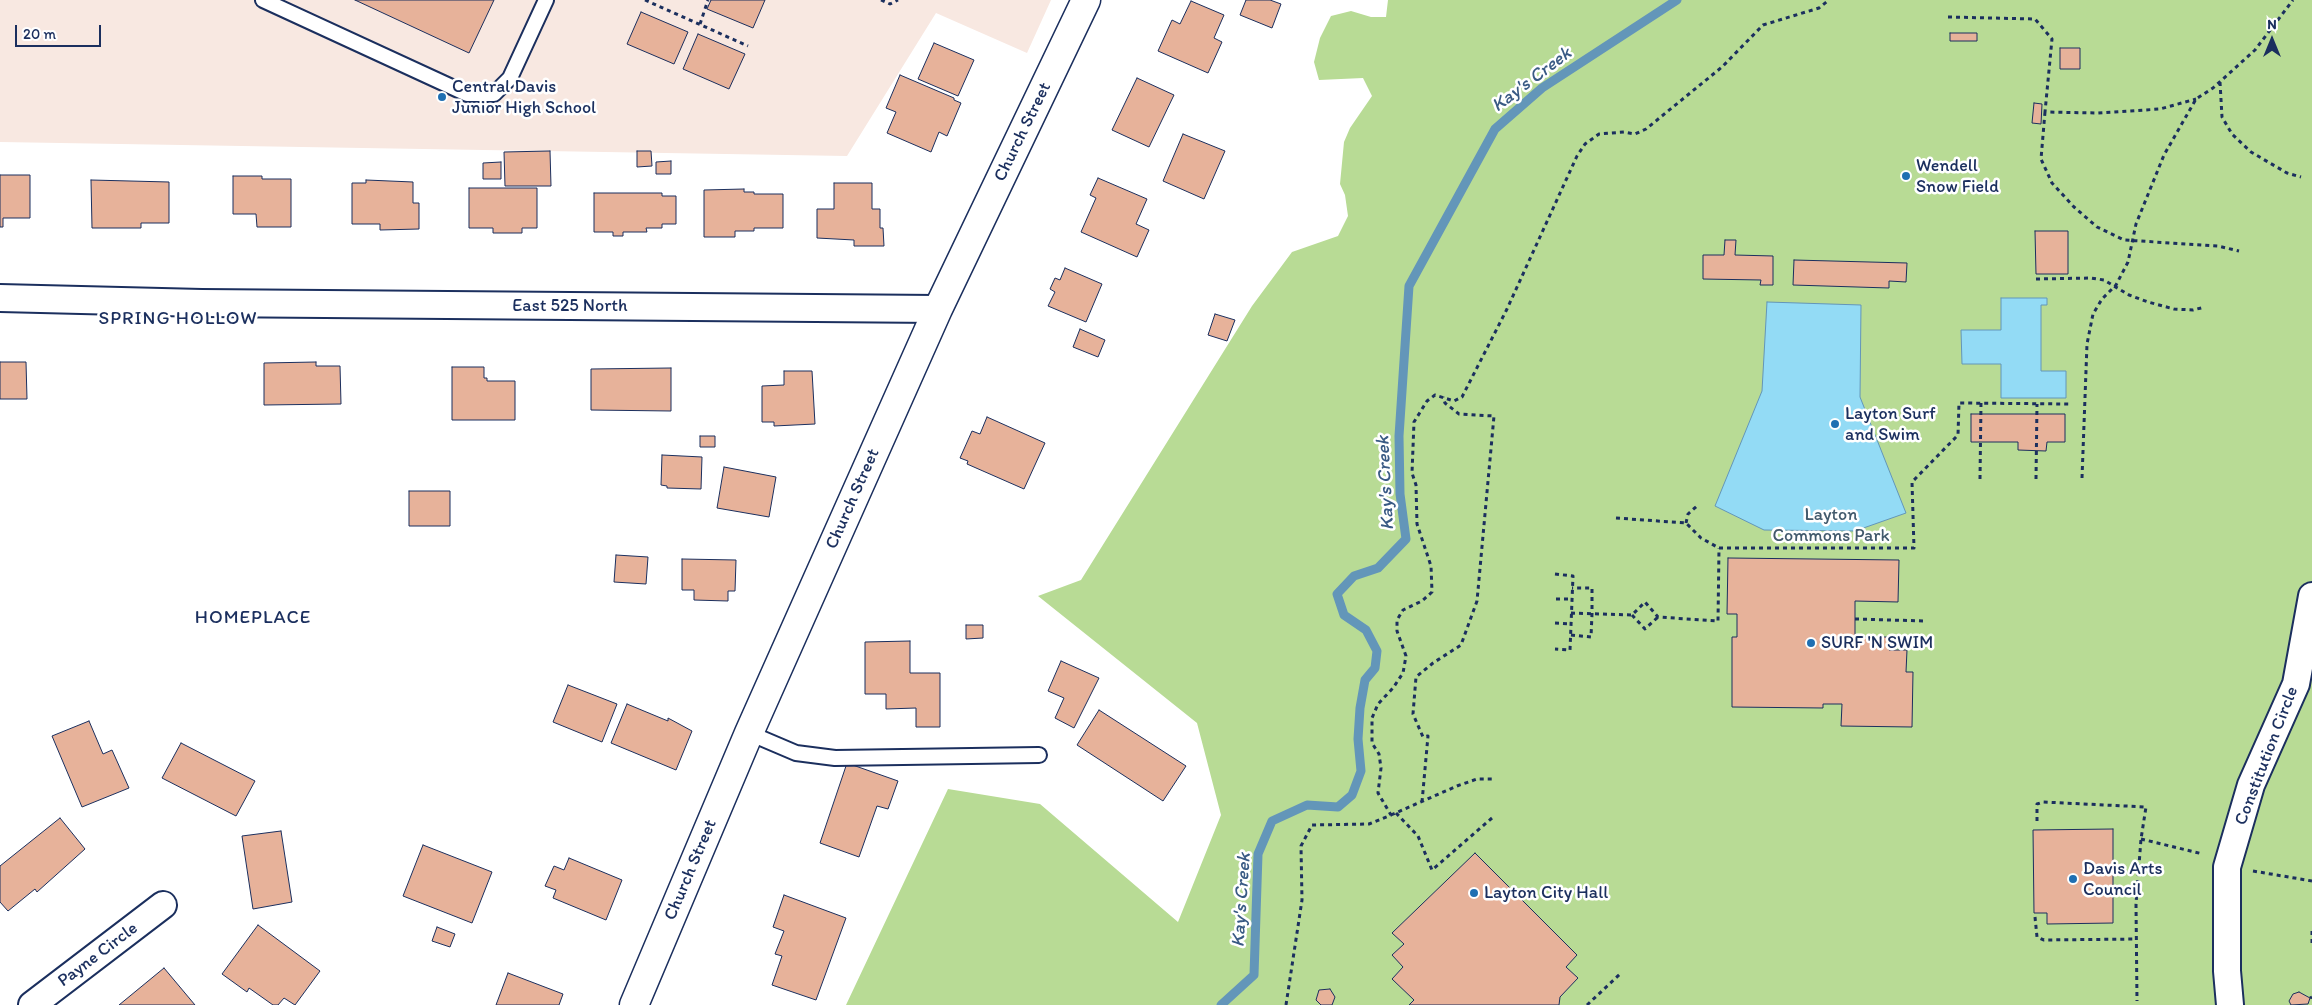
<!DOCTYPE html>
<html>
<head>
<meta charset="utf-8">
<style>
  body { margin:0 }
  #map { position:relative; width:2312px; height:1005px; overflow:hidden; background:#fff; font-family:Itim,sans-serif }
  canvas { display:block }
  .north { position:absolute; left:2247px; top:15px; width:50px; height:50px; -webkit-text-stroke:4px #fff; paint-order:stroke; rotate:0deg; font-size:14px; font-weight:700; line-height:20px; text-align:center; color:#1b2f5e }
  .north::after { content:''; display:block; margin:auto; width:18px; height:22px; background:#1b2f5e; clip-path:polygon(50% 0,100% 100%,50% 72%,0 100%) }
  .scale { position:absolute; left:15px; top:25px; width:86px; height:22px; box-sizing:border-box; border:2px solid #1b2f5e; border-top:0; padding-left:6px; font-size:15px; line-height:18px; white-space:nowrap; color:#1b2f5e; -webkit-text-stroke:4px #fff; paint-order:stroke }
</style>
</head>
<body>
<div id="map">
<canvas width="2312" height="1005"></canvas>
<div class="north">N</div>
<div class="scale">20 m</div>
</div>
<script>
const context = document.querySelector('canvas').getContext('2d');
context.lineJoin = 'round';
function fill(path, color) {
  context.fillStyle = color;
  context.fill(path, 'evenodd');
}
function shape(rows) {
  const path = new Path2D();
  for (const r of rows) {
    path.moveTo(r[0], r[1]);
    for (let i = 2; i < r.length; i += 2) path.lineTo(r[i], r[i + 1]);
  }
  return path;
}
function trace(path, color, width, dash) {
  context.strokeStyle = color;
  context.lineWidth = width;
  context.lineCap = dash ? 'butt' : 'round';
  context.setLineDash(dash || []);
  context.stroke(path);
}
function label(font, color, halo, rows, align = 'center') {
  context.font = font + ' Itim,sans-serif';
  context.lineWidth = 5;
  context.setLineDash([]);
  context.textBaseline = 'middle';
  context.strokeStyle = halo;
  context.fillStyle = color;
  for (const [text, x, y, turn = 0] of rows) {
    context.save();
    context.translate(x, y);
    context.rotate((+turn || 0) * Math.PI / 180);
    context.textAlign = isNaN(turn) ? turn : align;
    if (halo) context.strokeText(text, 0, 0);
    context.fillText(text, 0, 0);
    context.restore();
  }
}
fill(shape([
  [0,0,1051,0,1027,53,936,13,847,156,0,142]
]), '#f8e8e1');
fill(shape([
  [1388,0,2312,0,2312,1005,846,1005,948,789,1040,804,1178,922,1221,815,1197,723,1038,596,1081,580,1252,306,1292,252,1338,236,1348,216,1345,195,1340,184,1344,142,1350,128,1372,96,1363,78,1319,80,1314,62,1320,38,1331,16,1351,11,1371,17,1386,17]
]), '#b8db95');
const water = shape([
  [2001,298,2047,298,2047,305,2041,305,2041,371,2066,371,2066,398,2001,398,2001,364,1962,364,1961,330,2001,330,2001,298],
  [1767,302,1861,305,1860,397,1906,513,1855,531,1764,530,1715,506,1762,391,1767,302]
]);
fill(water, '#93dbf5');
trace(water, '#6396b9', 1);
trace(shape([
  [1221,1005,1254,975,1258,854,1272,821,1307,805,1338,807,1352,795,1361,771,1358,739,1360,708,1365,680,1375,668,1377,651,1366,630,1344,615,1337,594,1354,576,1378,568,1406,539,1400,494,1399,436,1409,286,1495,129,1542,88,1677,0]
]), '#6396b9', 9);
const building = shape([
  [355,0,494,0,469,53,355,0],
  [711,0,765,0,753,28,707,9,711,0],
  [1246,0,1270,0,1281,4,1272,28,1240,15,1246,0],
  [1191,1,1224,15,1214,38,1222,42,1208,73,1158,51,1172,20,1180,24,1191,1],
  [641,12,688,32,674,64,627,44,641,12],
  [1950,33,1977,33,1977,41,1950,41,1950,33],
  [698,34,745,54,729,89,683,69,698,34],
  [934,43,974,60,958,96,918,79,934,43],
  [2060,48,2080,48,2080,69,2060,69,2060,48],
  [900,75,954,98,954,100,961,103,947,136,939,132,931,152,887,133,896,112,886,108,900,75],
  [1137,78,1174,95,1149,147,1112,130,1137,78],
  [2034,103,2042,104,2041,124,2032,123,2034,103],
  [1183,134,1225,151,1204,199,1163,181,1183,134],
  [550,151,551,186,505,186,504,152,550,151],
  [637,151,651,151,652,166,637,167,637,151],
  [671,161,671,174,656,174,656,162,671,161],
  [501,162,501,179,483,179,483,163,501,162],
  [0,175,30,175,30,218,3,218,3,227,0,227,0,175],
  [233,176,262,176,262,179,291,179,291,227,257,227,256,214,233,214,233,176],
  [1098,178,1147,199,1136,224,1149,230,1137,257,1081,232,1096,198,1090,195,1098,178],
  [91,180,169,182,169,223,141,223,141,228,92,228,91,180],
  [366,180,413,182,413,203,419,203,419,229,380,230,380,224,352,224,352,183,366,183,366,180],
  [834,183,872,183,872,209,880,209,880,228,883,228,884,246,854,246,854,240,817,238,817,209,834,209,834,183],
  [469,188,537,188,537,228,522,228,522,233,493,233,493,228,469,228,469,188],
  [744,189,744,192,754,192,754,194,783,194,783,228,754,228,754,231,735,231,735,237,704,237,704,190,744,189],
  [594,193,662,193,662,196,676,196,676,224,662,224,662,228,646,228,647,232,623,232,623,236,613,236,613,232,594,232,594,193],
  [2035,231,2068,231,2068,274,2036,274,2035,231],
  [1725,240,1736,240,1735,255,1773,256,1773,285,1760,285,1761,280,1703,279,1703,255,1724,255,1725,240],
  [1794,260,1907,263,1906,282,1889,281,1889,288,1793,285,1794,260],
  [1065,268,1102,284,1086,322,1048,306,1055,292,1050,289,1055,278,1060,280,1065,268],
  [1215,314,1235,320,1227,341,1208,335,1215,314],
  [1080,329,1105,340,1098,357,1073,347,1080,329],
  [0,362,26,362,27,399,0,399,0,362],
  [316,362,316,366,340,366,341,404,264,405,264,363,316,362],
  [452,367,484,367,484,378,487,378,487,381,515,381,515,420,452,420,452,367],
  [671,368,671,411,591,410,591,369,671,368],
  [784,371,812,371,815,424,774,426,774,422,762,422,762,386,784,385,784,371],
  [1971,414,2065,414,2065,442,2047,442,2046,451,2018,450,2018,442,1971,442,1971,414],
  [987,417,1045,443,1024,489,967,464,968,461,960,458,972,431,980,434,987,417],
  [700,436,715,436,715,447,700,447,700,436],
  [662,455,702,457,701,489,667,488,667,486,661,485,662,455],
  [724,467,776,477,769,517,717,508,724,467],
  [409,491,450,491,450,526,409,526,409,491],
  [616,555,648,557,646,584,614,582,616,555],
  [1728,558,1899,560,1898,602,1855,601,1855,637,1889,637,1889,650,1907,650,1906,672,1913,672,1912,727,1841,726,1842,704,1823,704,1823,708,1732,707,1732,637,1737,637,1737,614,1727,614,1728,558],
  [682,559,736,560,735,591,728,591,728,601,694,600,694,590,682,590,682,559],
  [966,625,983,625,983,638,966,639,966,625],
  [910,641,910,673,940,673,940,727,916,727,916,708,886,709,886,694,865,694,865,642,910,641],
  [1061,661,1099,678,1074,728,1055,718,1064,698,1048,691,1061,661],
  [568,685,617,704,602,742,553,722,568,685],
  [627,704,668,721,668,718,692,731,676,770,611,743,627,704],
  [1099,710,1186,766,1163,801,1077,745,1099,710],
  [89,721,103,754,112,750,129,788,82,807,52,736,89,721],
  [181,743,255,781,236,816,162,778,181,743],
  [847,763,898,781,888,809,877,806,859,857,820,843,847,763],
  [60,818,85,849,37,892,35,889,8,911,0,902,0,866,60,818],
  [2113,829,2113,923,2047,924,2047,913,2034,913,2033,830,2113,829],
  [281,831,292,902,253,909,242,836,281,831],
  [423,845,492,872,472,923,403,896,423,845],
  [1475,853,1577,955,1566,967,1578,978,1560,997,1559,1005,1409,1005,1414,1000,1392,979,1403,967,1392,955,1404,944,1392,933,1475,853],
  [569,858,622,880,606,920,553,898,556,890,545,886,554,866,564,870,569,858],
  [784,895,846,918,816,1000,772,985,782,956,775,954,784,931,773,927,784,895],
  [258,925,320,971,295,1005,284,998,278,1005,273,1005,249,988,247,992,222,974,258,925],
  [437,927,455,934,450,947,432,941,437,927],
  [164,968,195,1005,119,1005,164,968],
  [508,973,563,994,559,1005,496,1005,508,973],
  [1330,989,1335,997,1332,1005,1321,1005,1316,1000,1319,990,1330,989],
  [2299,992,2310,998,2308,1004,2291,1005,2289,1001,2293,994,2299,992]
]);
fill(building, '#e7b29a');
trace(building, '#1b2f5e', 1);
const service = shape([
  [263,0,467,94,494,94,510,78,546,0],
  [749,733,796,753,835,758,1039,755]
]);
const minor = shape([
  [0,298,202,303,938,309],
  [32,1005,163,905],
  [2230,1005,2227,971,2227,867,2251,785,2296,684,2312,596]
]);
const tertiary = shape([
  [634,1005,749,733,938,309,1086,0]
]);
trace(service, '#1b2f5e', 18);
trace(minor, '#1b2f5e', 30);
trace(tertiary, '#1b2f5e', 31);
trace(shape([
  [645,0,748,46],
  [881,0,890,4,898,0],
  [1948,17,2035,19,2052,39,2045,112,2098,113,2160,109,2196,99],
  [700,24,708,0],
  [2220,82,2222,117,2232,134,2251,152,2287,173,2301,177],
  [2045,112,2041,159,2052,183,2074,207,2097,227,2124,240,2218,246,2239,251],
  [2036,279,2091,278,2104,280,2129,295,2148,302,2174,309,2193,310,2205,307],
  [2082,478,2087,344,2093,314,2102,299,2116,285,2128,262,2136,224,2164,155,2196,99,2213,88,2255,50,2293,0],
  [1980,479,1981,403],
  [2036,479,2037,404],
  [1616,518,1686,523,1701,538,1719,548,1914,548,1912,482,1958,435,1959,403,2070,404],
  [1686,523,1688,514,1697,506],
  [1555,574,1573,576,1570,650,1555,649],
  [1556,599,1572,599],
  [1571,613,1632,615,1645,602,1658,617,1718,621,1719,548],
  [1632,615,1645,629,1658,617],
  [1855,619,1926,621],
  [1555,623,1571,624],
  [1571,635,1591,637,1592,614,1592,588,1572,588],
  [1422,802,1428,736,1423,737,1413,714,1416,677,1433,663,1461,645,1477,601,1494,416,1459,414,1445,403,1443,397],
  [1396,813,1418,836,1432,870,1492,818],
  [1391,815,1457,786,1477,779,1492,779],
  [2037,821,2037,804,2043,802,2146,807,2141,839,2136,904,2137,1001],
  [2141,839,2203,854],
  [2253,871,2312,881],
  [2035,917,2037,937,2044,940,2136,939],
  [2312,931,2312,946],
  [2310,998,2312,997],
  [1286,1005,1302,900,1301,846,1312,825,1369,824,1391,815,1378,793,1381,768,1379,754,1372,743,1372,718,1378,704,1393,688,1403,673,1406,656,1397,631,1397,620,1403,610,1422,601,1432,592,1431,566,1417,524,1416,485,1412,473,1414,422,1427,401,1435,395,1454,401,1462,397,1507,309,1577,156,1585,144,1599,134,1624,132,1635,134,1646,129,1722,67,1763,25,1819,8,1829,0],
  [1587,1005,1620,974]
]), '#1b2f5e', 3, [4, 4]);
trace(service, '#fff', 14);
trace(minor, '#fff', 26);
trace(tertiary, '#fff', 28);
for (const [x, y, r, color] of [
  [442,97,5,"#1f6fb2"],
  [1906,176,5,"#1f6fb2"],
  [1835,424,5,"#1f6fb2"],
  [1811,643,5,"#1f6fb2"],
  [2073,879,5,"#1f6fb2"],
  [1474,893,5,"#1f6fb2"]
]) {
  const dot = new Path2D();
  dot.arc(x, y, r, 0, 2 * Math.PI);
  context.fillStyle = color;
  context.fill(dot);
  trace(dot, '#fff', 2);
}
label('18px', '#1b2f5e', '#fff', [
  ["Central Davis",452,87],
  ["Junior High School",452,108],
  ["Wendell",1916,166],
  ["Snow Field",1916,187],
  ["Layton Surf",1845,414],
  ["and Swim",1845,435],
  ["SURF 'N SWIM",1821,643],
  ["Davis Arts",2083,869],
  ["Council",2083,890],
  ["Layton City Hall",1484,893]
], 'left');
label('18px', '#1b2f5e', '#fff', [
  ["Church Street",1023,132,-64],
  ["East 525 North",570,306],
  ["Church Street",853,499,-66],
  ["Constitution Circle",2267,756,-69],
  ["Church Street",691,870,-67],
  ["Payne Circle",98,955,-37]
]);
label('18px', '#425a6c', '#fff', [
  ["Layton",1831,515],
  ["Commons Park",1831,536]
]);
label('italic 19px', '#395a84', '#fff', [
  ["Kay's Creek",1532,80,-37],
  ["Kay's Creek",1386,483,-93],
  ["Kay's Creek",1242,900,-86]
]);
context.letterSpacing = '1px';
label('19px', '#1b2f5e', '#fff', [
  ["SPRING HOLLOW",178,319],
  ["HOMEPLACE",253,618]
]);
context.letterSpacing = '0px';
</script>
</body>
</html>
